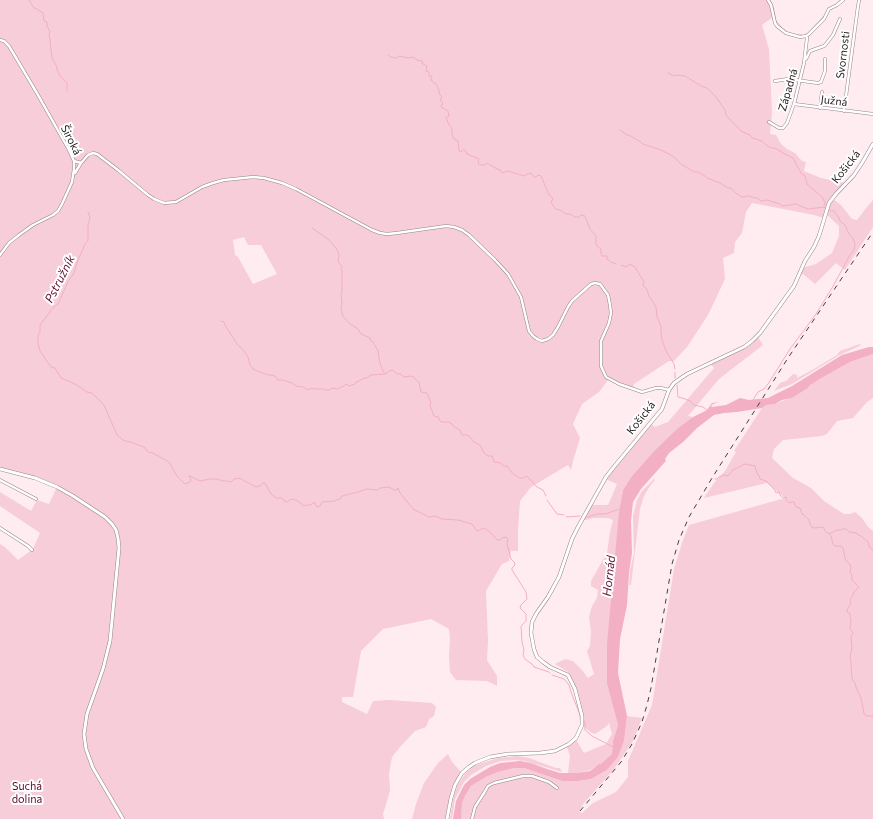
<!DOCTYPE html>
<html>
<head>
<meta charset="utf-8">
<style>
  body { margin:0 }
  canvas { display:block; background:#feecf1 }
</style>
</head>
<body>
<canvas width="873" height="819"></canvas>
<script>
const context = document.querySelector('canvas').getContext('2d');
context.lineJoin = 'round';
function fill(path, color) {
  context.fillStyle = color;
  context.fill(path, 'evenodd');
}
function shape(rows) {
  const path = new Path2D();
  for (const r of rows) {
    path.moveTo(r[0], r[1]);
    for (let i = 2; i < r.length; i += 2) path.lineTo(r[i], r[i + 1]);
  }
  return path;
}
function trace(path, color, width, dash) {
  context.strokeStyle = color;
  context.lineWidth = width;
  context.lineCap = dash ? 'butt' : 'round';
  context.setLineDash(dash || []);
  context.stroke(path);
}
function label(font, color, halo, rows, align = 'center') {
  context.font = font + ' Commissioner,sans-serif';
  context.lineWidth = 4;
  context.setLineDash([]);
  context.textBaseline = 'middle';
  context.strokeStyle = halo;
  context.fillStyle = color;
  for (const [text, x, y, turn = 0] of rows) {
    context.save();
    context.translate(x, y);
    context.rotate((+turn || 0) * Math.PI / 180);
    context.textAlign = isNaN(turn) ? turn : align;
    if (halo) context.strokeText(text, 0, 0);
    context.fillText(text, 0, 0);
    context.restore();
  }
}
fill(shape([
  [0,0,768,0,771,4,773,17,762,25,769,49,772,113,770,134,776,135,781,144,787,149,795,153,802,161,806,162,804,171,821,178,845,183,829,205,834,200,841,205,852,219,857,220,867,207,873,200,873,227,845,270,836,263,815,284,803,274,800,275,802,268,816,264,832,253,839,236,839,226,826,214,824,218,814,215,752,203,746,212,742,233,735,242,734,253,723,258,725,279,708,315,687,347,674,361,669,361,634,384,633,389,608,380,599,392,582,404,573,424,580,438,573,461,571,470,568,465,531,487,520,501,518,529,518,551,511,551,509,561,502,564,486,591,488,641,487,660,497,676,497,686,487,681,456,680,450,672,449,656,450,639,449,629,431,619,383,629,361,651,353,697,342,697,342,702,367,714,373,701,389,700,432,703,436,707,434,716,429,719,426,727,415,731,400,747,392,757,389,774,390,791,383,814,384,819,0,819,0,544,5,547,18,560,33,549,40,533,0,506,0,492,31,511,37,500,49,504,57,487,44,481,0,469],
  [244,237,248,245,261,245,277,274,253,284,238,257,235,255,233,240],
  [755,337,758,337,763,345,719,379,688,416,693,417,678,428,655,450,632,476,623,490,619,512,607,684,618,725,613,741,612,754,601,765,599,764,590,770,576,773,568,773,570,756,567,747,575,738,584,753,606,744,612,734,609,723,607,726,595,734,592,733,584,727,580,722,577,698,573,682,568,672,555,664,565,659,573,661,582,670,588,678,594,674,587,651,590,646,591,632,589,617,592,606,597,598,598,590,591,586,591,581,607,553,610,532,613,520,608,518,594,518,581,521,590,505,607,505,609,503,617,484,605,479,619,459,650,423,655,427,668,422,714,368,711,364,727,355,753,339],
  [860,344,861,345,838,356,792,384,774,391,780,383,786,381,793,374,797,375,797,378,814,369,837,355,840,351],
  [873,354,873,398,867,402,853,418,837,421,827,434,822,436,783,440,774,449,772,458,793,478,811,488,824,501,844,514,850,514,855,512,862,518,868,527,873,531,873,819,461,819,462,803,465,796,471,786,486,777,498,772,514,768,524,768,562,781,578,781,591,779,607,770,618,757,624,741,627,716,642,718,633,741,614,769,584,803,579,811,582,813,593,803,616,792,628,777,628,761,652,705,674,569,682,543,689,525,785,498,767,483,704,498,714,483,725,471,736,452,734,451,762,408,767,405,775,404,782,401,792,398,808,388,810,385,814,383,818,380,850,362],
  [654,479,655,480,650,486,644,496,640,509,631,585,629,585,630,571,634,553,633,516,637,500,642,491],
  [448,754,452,762,462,773,455,785,447,819,412,819,416,804,424,783,438,763],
  [517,756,529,758,556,768,560,768,562,772,525,761,515,760,501,761,486,766,471,775,464,782,455,799,452,819,450,819,454,794,457,786,465,774,469,770,476,765,498,758]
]), '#f6cdd8');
fill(shape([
  [869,347,873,347,873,354,850,362,818,380,814,383,810,385,808,388,792,398,782,400,775,404,767,405,762,408,737,412,724,413,714,415,697,428,683,442,669,453,665,459,666,461,664,463,641,489,633,502,631,521,632,553,629,573,627,605,620,639,618,673,627,716,624,741,618,757,607,770,591,779,578,781,562,781,524,768,514,768,498,772,486,777,471,786,465,796,462,803,461,819,453,819,456,801,464,785,470,779,490,767,500,763,520,761,531,763,547,769,560,773,576,773,590,771,599,764,601,764,612,754,613,741,618,725,607,684,607,644,619,512,623,490,632,476,655,450,678,428,693,417,707,410,712,403,719,402,713,404,711,406,712,407,726,405,740,398,749,400,768,398,792,386,842,355]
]), '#f3afc3');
trace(shape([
  [29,0,34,8,37,9,43,13,44,21,47,22,47,26,50,32,49,34,50,40,52,58,57,67,57,70,59,73,59,75,67,83,67,91],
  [770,0,773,6,776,21,782,28,788,33],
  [836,4,841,0],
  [808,33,824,16],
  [795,35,802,35],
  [388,55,391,57,396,58,399,56,408,58,413,57,417,60,422,61,423,64,427,66,426,71,429,72,429,76,432,76,431,80,437,85,440,95,442,97,440,100,443,103,441,107,448,111,449,116,446,117,447,120,449,125,452,128,452,134,454,139,458,141,459,150,460,152,462,151,464,149,465,150,467,154,479,159,478,162,479,164,481,165,485,165,487,163,497,169,500,170,502,173,508,171,524,176,529,173,532,174,534,177,536,177,538,175,541,176,549,195,552,197,553,199,551,202,553,206,556,209,560,210,566,214,570,214,575,217,579,217,581,215,585,216,590,229,596,236,596,244,598,247,601,249,601,254,602,256,607,256,607,259,611,262,616,264],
  [668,73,671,74,672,76,676,75,685,76,701,86,707,88,716,97,725,110,726,115,741,131,750,135,752,138,762,141,766,145,771,148,775,148,785,154,793,158,801,173,805,176,807,184,823,198,825,203,824,206],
  [620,130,627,135,629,135,639,141,643,144,661,150,671,155,676,159,681,164,694,172,698,172,705,176,707,178,720,183,728,188,731,188,737,194,742,197,748,196,755,198,757,198,761,201,767,200,770,201,780,204,782,206,796,204,808,209,824,207,832,211,834,211,839,218,840,221,845,225,849,234,853,238,855,244,854,250,850,255,832,288,816,314,790,349,768,384,764,389,758,392,753,400],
  [88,212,90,217,88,225,88,241,85,244,78,260,74,273,68,282,58,304,53,308,40,325,40,332,38,336,38,344,40,351,51,367,55,368,61,378,75,384,87,392,92,393,104,405,117,435,123,440,136,444,144,447,148,452,153,453,169,462,177,476,185,484,190,482,191,480,189,476,190,476,200,481,210,479,217,479,223,481,227,481,231,482,234,479,239,478,256,487,260,486,263,483,265,483,271,494,276,498,282,498,284,501,287,502,290,500,292,499,298,501,304,506,307,505,311,505,314,502,317,507,320,506,322,502,335,501,336,500,340,499,342,496,358,492,367,489,378,490,380,488,389,487,394,490,397,490,398,488,400,493,413,509,429,517,435,516,442,519,458,520,472,524,477,531,484,528,492,534,497,540,500,540,502,538,506,537,508,539,507,544,511,559,514,562,515,565,512,568,512,570,526,592,527,599,521,605,520,608,526,614,526,621,521,626,522,642,524,650,523,656,526,660,532,664,534,667,549,672,550,673],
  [312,228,328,239,336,248,338,252,339,255,338,261,342,267,341,269,342,271,342,292,341,295,342,302,341,308,343,316,349,323,358,329,361,334,370,338,370,340,373,342,378,351,380,363,383,371,386,374,389,371,392,370,394,371,397,374,401,374,404,377,411,376,413,377,419,382,421,392,427,393,431,403,430,406,434,416,438,417,441,422,449,422,452,424,454,427,460,430,462,435,467,435,470,437,474,442,480,445,484,453,488,456,492,456,494,462,501,463,503,466,507,466,513,474,520,478,523,478,527,476,537,487,543,490,546,496],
  [621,265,626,267,630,264,635,267,644,282,643,285,647,290,649,296,656,307,657,317,661,326,661,332,662,340,666,351,674,364,675,369],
  [221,321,224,322,225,325,237,344,244,351,248,357,250,365,253,369,265,374,275,376,278,380,283,380,292,383,298,387,300,386,305,388,308,390,312,388,314,389,323,389,326,390,329,390,332,388,338,389,341,387,344,386,346,384,349,386,355,384,356,382,359,381,364,378,367,378,371,375,385,374],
  [675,372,675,378],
  [677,385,678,397,685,399,690,401,694,405,703,407,707,410],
  [715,479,717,479,719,477,724,475,728,476,733,470,745,464,755,466,757,473,759,476,760,479,766,481,774,489,776,493,779,492,780,495,783,498,786,497,786,500,789,503,791,502,794,502,796,507,800,508,802,514,804,515,809,520,810,524,812,527,814,528,823,527,826,532,829,534,837,530,840,530,843,529,846,529,849,532,857,533,858,535,861,536,868,542,870,548,873,550],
  [547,500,557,514,564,515],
  [566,517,580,516],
  [587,517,598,514,605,514,620,509],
  [829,534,831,536,833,544,835,546,841,546,843,548,845,558,846,561,849,563,851,567,850,571,852,576,852,580,859,587,854,592,853,595,850,600,851,603,847,610,847,612,850,613,850,617,851,620,850,628,853,633,851,637,852,648,850,656,851,663,852,679,855,683,856,687,861,698,864,714,867,716,873,716],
  [552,675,564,679,569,685,571,692,580,715],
  [583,718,585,724,585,730,590,734,592,736,613,747]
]), '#f3afc3', 1);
const street = shape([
  [768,0,771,5,775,23,777,26,786,33,800,37,806,36,809,34,824,19,829,9,837,5,843,0],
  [0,40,4,41,9,46,38,95,69,150,74,161,74,169,72,182,62,204,58,211,53,215,33,225,19,235,9,243,0,255],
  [806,59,810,51,824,46,826,44,833,35,840,19],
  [775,81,788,79,818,83,821,82,825,71,825,59],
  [794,104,873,114],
  [820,108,822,92],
  [844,111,858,6,859,1],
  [769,122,779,128,783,128,787,123,794,104,804,63,807,38,806,36],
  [74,161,81,163,88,155,93,153,97,154,118,170,148,195,154,199,164,203,176,202,202,187,213,183,224,180,253,177,264,178,282,183,296,189,372,230,380,233,387,234,397,233,446,226,454,227,462,230,469,235,495,260,508,274,521,297,529,331,533,336,537,339,542,341,548,339,553,335,558,327,568,307,572,301,591,284,595,283,600,284,608,295,610,305,611,313,609,323,601,341,601,366,606,377,619,384,642,392,656,388,661,388,669,390],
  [75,173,81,163],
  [0,480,36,499],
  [0,528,28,546,32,550],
  [472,819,475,807,484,793,488,786,494,783,523,776,532,776,549,782,557,788]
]);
const secondary = shape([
  [0,469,35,478,57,487,73,496,105,517,112,524,116,530,118,538,119,548,110,641,103,669,87,714,84,734,86,749,93,768,123,819],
  [447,819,451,798,455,785,462,773,469,767,475,763,490,757,508,754,540,753,555,751,569,744,576,738,582,725,582,716,575,689,568,675,550,667,543,662,537,657,534,649,531,633,532,622,536,614,548,597,559,577,572,539,578,527,606,477,613,468,662,409,669,390,674,383,687,374,744,347,752,341,760,333,794,286,805,261,814,247,819,236,829,203,836,194,854,175,862,163,873,144]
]);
trace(street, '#948488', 3.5);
trace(secondary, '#948488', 4);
trace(street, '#fff', 2.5);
trace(secondary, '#fff', 3);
trace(shape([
  [580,811,621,762,632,744,642,722,647,705,651,688,672,564,679,540,689,517,712,478,788,358,873,232]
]), '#473e40', 1, [5, 5]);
label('11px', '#231c1e', '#fff', [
  ["Svornosti",843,55,-83],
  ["Západná",788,90,-74],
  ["Južná",834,101,7],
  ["Široká",71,140,63],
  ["Košická",846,167,-52],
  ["Košická",641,418,-52]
]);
label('11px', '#580a2d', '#fff', [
  ["Suchá",27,786],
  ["dolina",27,799]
]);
label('italic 12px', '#601234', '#fff', [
  ["Pstružník",60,279,-63],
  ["Hornád",609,576,-84]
]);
</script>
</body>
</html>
